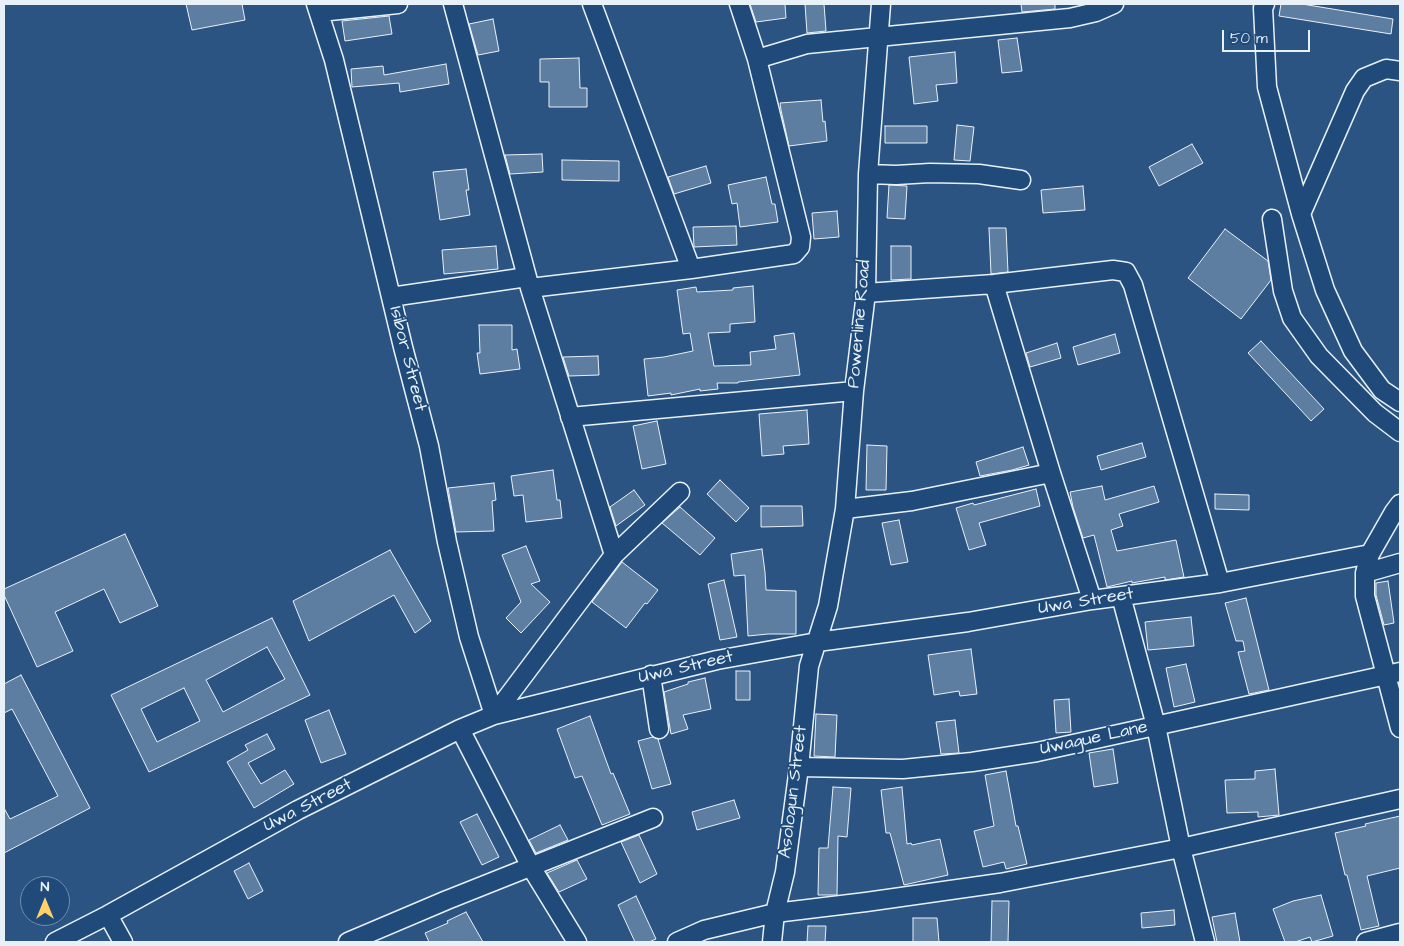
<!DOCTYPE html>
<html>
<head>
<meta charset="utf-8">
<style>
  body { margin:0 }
  #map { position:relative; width:1404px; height:946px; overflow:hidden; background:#2b5482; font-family:"Architects Daughter",sans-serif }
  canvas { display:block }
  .frame { position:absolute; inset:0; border:5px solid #e8f1f8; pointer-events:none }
  .north { position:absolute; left:20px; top:876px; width:50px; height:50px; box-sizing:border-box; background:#1f4a7a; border:1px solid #6f8dac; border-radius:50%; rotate:0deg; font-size:14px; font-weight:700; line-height:20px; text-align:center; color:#e8f1f8 }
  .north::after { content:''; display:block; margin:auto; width:18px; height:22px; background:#ffd166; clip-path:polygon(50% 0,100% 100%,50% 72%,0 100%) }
  .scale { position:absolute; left:1222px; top:30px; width:88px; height:22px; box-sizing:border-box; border:2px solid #e8f1f8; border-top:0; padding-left:6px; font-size:15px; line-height:18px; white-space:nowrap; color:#e8f1f8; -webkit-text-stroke:4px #1f4a7a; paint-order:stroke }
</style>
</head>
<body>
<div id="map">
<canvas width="1404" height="946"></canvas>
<div class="frame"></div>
<div class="north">N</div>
<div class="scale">50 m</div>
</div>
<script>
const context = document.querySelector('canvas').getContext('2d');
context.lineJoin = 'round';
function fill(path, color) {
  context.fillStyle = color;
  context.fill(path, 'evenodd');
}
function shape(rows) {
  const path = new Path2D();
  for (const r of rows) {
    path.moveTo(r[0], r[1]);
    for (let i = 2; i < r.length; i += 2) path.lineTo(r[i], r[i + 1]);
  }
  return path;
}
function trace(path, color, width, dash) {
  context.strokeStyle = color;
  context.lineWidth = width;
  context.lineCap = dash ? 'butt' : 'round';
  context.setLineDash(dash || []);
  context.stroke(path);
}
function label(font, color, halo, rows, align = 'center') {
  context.font = font + ' "Architects Daughter",sans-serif';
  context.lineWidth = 4;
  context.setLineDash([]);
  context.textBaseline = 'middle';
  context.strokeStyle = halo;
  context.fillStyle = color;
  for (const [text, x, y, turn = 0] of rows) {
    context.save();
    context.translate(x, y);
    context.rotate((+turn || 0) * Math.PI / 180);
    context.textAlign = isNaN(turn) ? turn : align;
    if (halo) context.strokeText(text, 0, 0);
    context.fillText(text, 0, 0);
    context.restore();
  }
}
const building = shape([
  [186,4,242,4,245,20,192,30,186,4],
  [750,4,785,4,786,18,756,22,750,4],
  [805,4,824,4,826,31,807,33,805,4],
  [1021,4,1055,4,1055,9,1022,12,1021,4],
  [1281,4,1302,4,1393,19,1391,34,1279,16,1281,4],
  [389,16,392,34,345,41,342,21,389,16],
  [493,19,499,51,478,55,469,24,493,19],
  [1017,38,1022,71,1002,73,998,40,1017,38],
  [955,52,957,83,936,85,938,101,914,104,909,57,955,52],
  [579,58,580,88,587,88,587,107,549,107,549,82,540,82,540,59,579,58],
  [446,64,449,84,400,92,399,83,352,87,351,69,383,66,384,75,446,64],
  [821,100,823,122,825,121,827,141,789,146,781,110,780,103,821,100],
  [957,125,974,127,970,161,954,160,957,125],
  [885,126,927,126,927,143,885,143,885,126],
  [1192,144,1203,163,1159,186,1149,167,1192,144],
  [542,154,543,172,510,174,505,155,542,154],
  [562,160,619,161,619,181,562,180,562,160],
  [706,166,711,183,674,194,668,177,706,166],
  [466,169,469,190,466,190,470,215,440,220,433,172,466,169],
  [766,177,772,204,775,204,778,222,740,227,737,203,732,204,728,185,766,177],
  [889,185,907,186,905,219,887,218,889,185],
  [1083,186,1085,210,1043,213,1041,190,1083,186],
  [837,211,839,237,814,239,812,213,837,211],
  [736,226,737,245,694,247,693,227,736,226],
  [989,228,1006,228,1008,272,991,274,989,228],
  [1225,229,1268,261,1271,280,1241,319,1188,278,1225,229],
  [496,246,498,269,444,274,442,250,496,246],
  [891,246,911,246,911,279,891,280,891,246],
  [753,286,755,322,730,324,730,332,708,333,714,366,751,365,750,352,776,349,774,336,794,333,800,375,738,382,738,383,717,383,718,389,700,391,700,389,671,395,671,393,648,396,644,359,664,357,693,351,690,333,683,334,677,290,696,287,697,292,733,290,733,288,753,286],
  [479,325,512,325,512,350,517,349,520,369,480,374,477,353,480,353,479,325],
  [1115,334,1120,353,1078,365,1073,347,1115,334],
  [1261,341,1324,409,1311,421,1248,353,1261,341],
  [1057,343,1061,358,1030,367,1026,353,1057,343],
  [598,356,599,375,569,376,563,357,598,356],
  [807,410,809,444,783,446,784,454,762,456,759,414,807,410],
  [657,421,666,464,642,469,633,426,657,421],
  [1142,443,1146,457,1101,470,1097,456,1142,443],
  [867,445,887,446,886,490,866,490,867,445],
  [1023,447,1029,465,1012,470,980,476,976,462,1023,447],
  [553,470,557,500,560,500,562,518,526,522,523,495,514,496,511,476,553,470],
  [720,480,749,508,736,522,707,494,720,480],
  [494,483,496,500,492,501,494,531,456,532,448,488,494,483],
  [1102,486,1105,500,1154,486,1159,502,1119,514,1123,526,1111,530,1117,551,1176,540,1184,577,1165,580,1165,577,1132,583,1132,581,1107,587,1094,535,1083,538,1073,507,1070,492,1102,486],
  [1036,489,1040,506,979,523,986,545,969,550,956,508,973,503,974,505,1036,489],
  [634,490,645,505,616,526,610,507,634,490],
  [1215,494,1249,495,1249,510,1215,509,1215,494],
  [761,506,802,506,803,526,761,527,761,506],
  [680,507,715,538,700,555,662,523,680,507],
  [899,520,908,562,891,565,882,523,899,520],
  [125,534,158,606,120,623,104,589,55,612,73,651,37,667,4,595,4,589,125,534],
  [526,546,540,581,531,584,550,602,521,633,506,618,521,602,502,555,526,546],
  [762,549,765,572,766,590,796,591,796,634,768,634,748,636,745,575,734,576,731,554,762,549],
  [390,550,431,621,415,633,394,595,309,641,293,601,390,550],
  [622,562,658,590,647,604,645,603,626,628,592,602,622,562],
  [724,580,737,637,720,640,708,584,724,580],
  [1388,581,1394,623,1384,625,1376,595,1376,583,1388,581],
  [1246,598,1269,690,1249,694,1238,652,1245,651,1243,641,1236,641,1225,603,1246,598],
  [1191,617,1194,646,1148,650,1145,622,1191,617],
  [272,618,310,695,149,772,111,695,272,618],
  [267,647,285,679,223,712,206,680,267,647],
  [184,688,200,721,157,742,141,709,184,688],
  [971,649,977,694,960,696,959,691,934,695,928,655,971,649],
  [1186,664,1195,702,1174,707,1166,668,1186,664],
  [736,671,750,671,750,700,736,700,736,671],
  [21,675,90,808,4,853,4,808,10,819,58,796,12,709,4,713,4,684,21,675],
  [705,678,711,709,683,715,688,729,671,734,664,692,688,684,688,682,705,678],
  [1069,699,1071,732,1056,733,1054,700,1069,699],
  [329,710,346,754,321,763,305,720,329,710],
  [816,714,837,715,835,757,814,756,816,714],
  [590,716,611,774,613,773,630,814,602,825,582,776,575,778,557,729,590,716],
  [955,720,959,753,941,754,936,722,955,720],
  [267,734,275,749,248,763,261,784,285,770,294,784,254,808,227,762,248,750,245,745,267,734],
  [653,737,658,739,671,784,652,789,638,741,653,737],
  [1113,749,1118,783,1094,787,1089,753,1113,749],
  [1275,769,1279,815,1258,817,1258,812,1227,813,1225,780,1255,779,1255,771,1275,769],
  [1006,771,1016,826,1018,826,1027,864,1006,869,1004,862,983,867,974,831,994,826,985,775,1006,771],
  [833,787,851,788,847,837,838,836,837,895,818,895,819,848,828,848,833,787],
  [902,787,907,844,911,843,912,845,940,839,948,875,904,885,890,833,886,833,881,790,902,787],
  [734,800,740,818,697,830,692,812,734,800],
  [477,814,499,857,482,865,460,822,477,814],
  [1400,816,1400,868,1367,876,1379,926,1361,930,1347,875,1345,875,1335,833,1366,826,1365,824,1400,816],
  [560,825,568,840,536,853,529,840,560,825],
  [639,835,657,874,640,883,621,842,639,835],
  [577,860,587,879,559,892,547,873,577,860],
  [249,863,263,891,248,899,234,871,249,863],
  [1321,895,1333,936,1312,942,1310,937,1295,942,1285,942,1273,909,1293,901,1321,895],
  [636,896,656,939,649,942,635,942,618,905,636,896],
  [992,901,1009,901,1008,942,991,942,992,901],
  [1174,910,1175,925,1142,928,1141,913,1174,910],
  [466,912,483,942,429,942,425,933,448,923,447,921,466,912],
  [1235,913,1240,942,1217,942,1212,917,1235,913],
  [913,918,937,918,939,942,913,942,913,918],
  [808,926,826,926,825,942,807,942,808,926]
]);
fill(building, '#5d7da1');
trace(building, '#e8f1f8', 1);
const minor = shape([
  [316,4,334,60,403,347,429,446,447,542,469,637,494,715],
  [453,4,530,288,614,555],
  [592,4,691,269],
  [1265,4,1263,8,1267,87,1301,214,1325,290,1353,351,1382,390,1400,402],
  [320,12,398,4],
  [757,59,807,44,1070,18,1096,12,1114,4],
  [868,174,896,175,930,173,979,174,1021,180],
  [1301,214,1355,91,1364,78,1386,69,1400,71],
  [1272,219,1283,291,1292,318,1319,356,1375,413,1400,432],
  [994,284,1051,473,1092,600],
  [530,288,691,269,794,254,800,247,801,237,757,59,739,4],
  [866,293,994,284,1113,270,1126,272,1133,285,1220,583],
  [391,297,527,277],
  [570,417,854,391],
  [1400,504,1394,512,1370,554,1365,573,1365,596,1400,728],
  [845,509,912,501,1051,473],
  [1365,573,1400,563],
  [1121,596,1156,726,1181,848,1205,942],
  [651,675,659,729],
  [494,715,614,555,680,492],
  [460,729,531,867,577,942],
  [799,767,903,769,972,762,1037,752,1400,672],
  [108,915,123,942],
  [55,942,108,915,298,810,460,729,494,715,717,660,817,642,968,622,1092,600,1220,583,1370,554],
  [348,942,447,900,653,818],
  [677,942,704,930,775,913,866,902,1000,883,1181,848,1400,799],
  [772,942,775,913,785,872,799,767,809,666,828,606,845,509,854,391,866,293,868,174,881,4],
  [1366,942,1400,933]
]);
trace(minor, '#e8f1f8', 21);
trace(minor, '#1f4a7a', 18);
label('18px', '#e8f1f8', '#1f4a7a', [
  ["Powerline Road",860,324,-85],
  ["Isibor Street",407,359,76],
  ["Uwa Street",1086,602,-9],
  ["Uwa Street",686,668,-13],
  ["Uwague Lane",1094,739,-12],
  ["Asologun Street",794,792,-83],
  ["Uwa Street",308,806,-27]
]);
</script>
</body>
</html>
